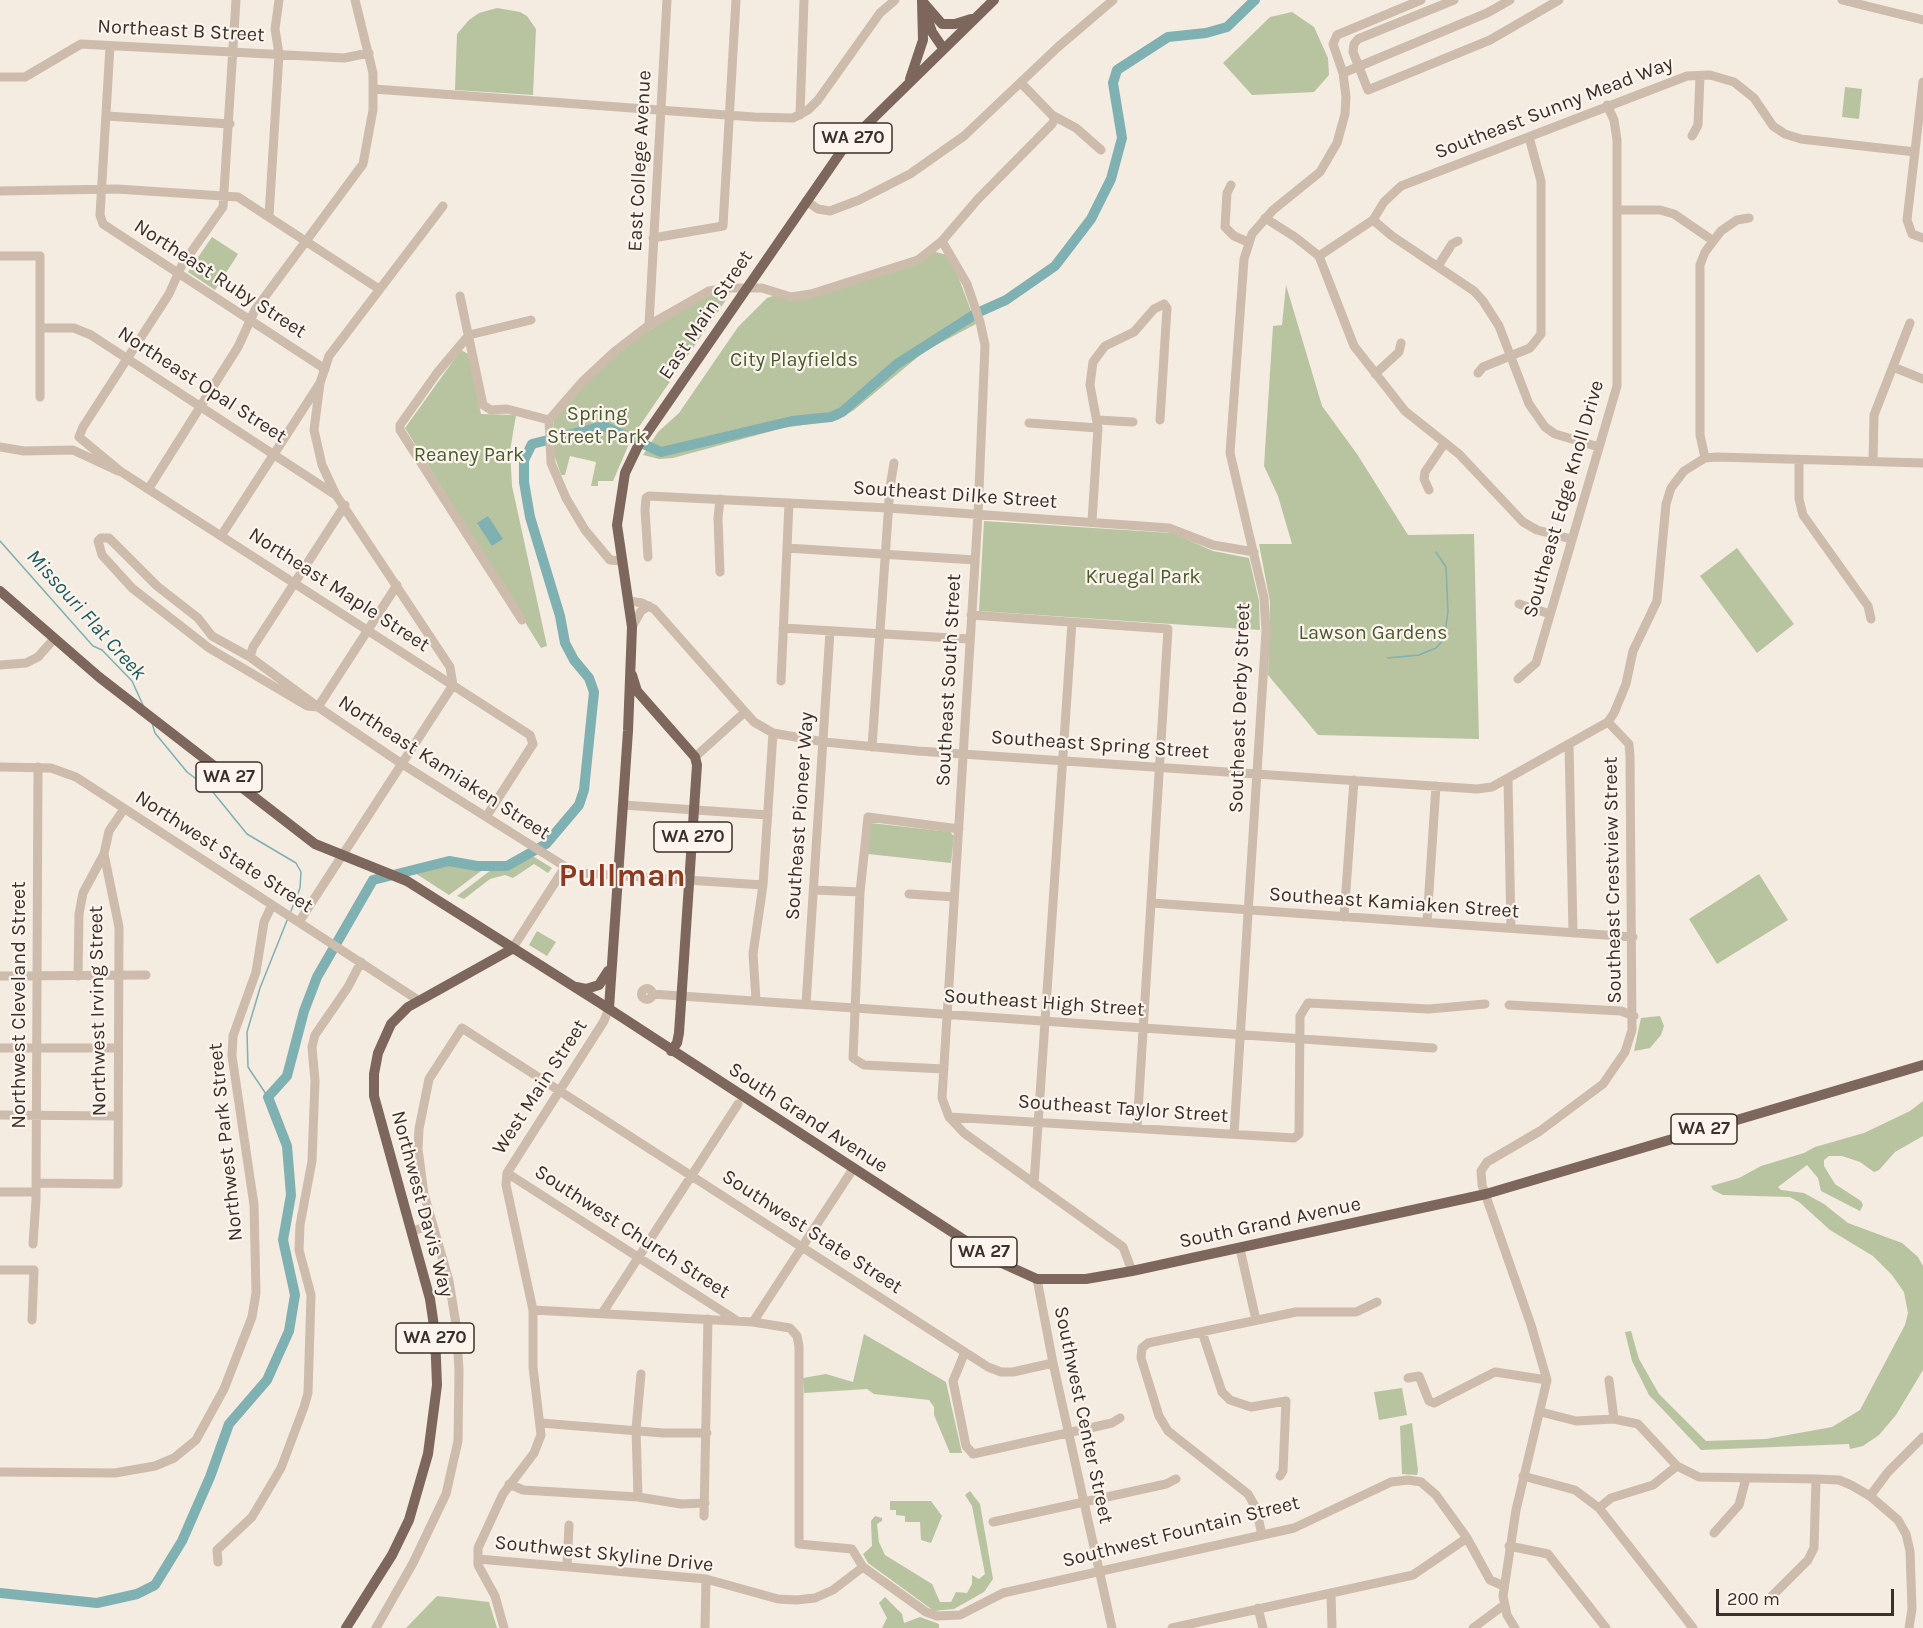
<!DOCTYPE html>
<html>
<head>
<meta charset="utf-8">
<style>
  body { margin:0 }
  #map { position:relative; width:1923px; height:1628px; overflow:hidden; background:#f4ebe1; font-family:Karla,sans-serif }
  canvas { display:block }
  .scale { position:absolute; left:1716px; top:1589px; width:178px; height:27px; box-sizing:border-box; border:3px solid #3b302b; border-top:0; padding-left:8px; font-size:18px; line-height:21px; white-space:nowrap; color:#3b302b; -webkit-text-stroke:4px #fbf5ee; paint-order:stroke }
</style>
</head>
<body>
<div id="map">
<canvas width="1923" height="1628"></canvas>
<div class="scale">200 m</div>
</div>
<script>
const context = document.querySelector('canvas').getContext('2d');
context.lineJoin = 'round';
function fill(path, color) {
  context.fillStyle = color;
  context.fill(path, 'evenodd');
}
function shape(rows) {
  const path = new Path2D();
  for (const r of rows) {
    if (r.length === 3) {
      path.moveTo(r[0] + r[2], r[1]);
      path.arc(r[0], r[1], r[2], 0, 2 * Math.PI);
      continue;
    }
    path.moveTo(r[0], r[1]);
    for (let i = 2; i < r.length; i += 2) path.lineTo(r[i], r[i + 1]);
  }
  return path;
}
function trace(path, color, width, dash) {
  context.strokeStyle = color;
  context.lineWidth = width;
  context.lineCap = dash ? 'butt' : 'round';
  context.setLineDash(dash || []);
  context.stroke(path);
}
function label(font, color, halo, rows, align = 'center') {
  context.font = font + ' Karla,sans-serif';
  context.lineWidth = 4.5;
  context.setLineDash([]);
  context.textBaseline = 'middle';
  context.strokeStyle = halo;
  context.fillStyle = color;
  for (const [text, x, y, turn = 0] of rows) {
    context.save();
    context.translate(x, y);
    context.rotate((+turn || 0) * Math.PI / 180);
    context.textAlign = isNaN(turn) ? turn : align;
    if (halo) context.strokeText(text, 0, 0);
    context.fillText(text, 0, 0);
    context.restore();
  }
}
fill(shape([
  [497,8,520,12,527,16,536,29,533,95,455,90,457,34,469,20,479,13],
  [1292,12,1314,27,1328,58,1329,75,1314,92,1252,95,1223,63,1270,17],
  [1845,87,1862,89,1859,119,1842,117],
  [212,237,238,254,215,290,188,272],
  [932,251,947,255,953,263,976,324,925,351,854,410,838,420,783,428,673,458,659,459,643,455,658,432,679,413,738,327,767,298,779,294,791,297],
  [1286,285,1322,406,1357,454,1408,535,1474,534,1479,739,1318,735,1268,675,1270,602,1259,544,1292,544,1278,496,1264,466,1273,326,1282,325],
  [711,293,730,294,632,437,613,481,598,481,598,486,591,486,596,462,570,456,565,475,561,475,553,451,554,420,590,379,636,338],
  [461,350,468,354,481,414,516,415,510,451,512,486,547,646,541,648,405,428],
  [984,521,1172,533,1213,551,1249,558,1259,601,1260,630,979,611],
  [1737,548,1794,624,1757,653,1700,576],
  [871,823,950,832,954,836,951,863,868,854],
  [531,855,552,868,548,873,534,864,513,878,505,875,490,879,464,899,457,896,491,870,506,870],
  [449,864,481,871,449,895,415,873],
  [1759,874,1788,920,1717,964,1689,919],
  [537,931,556,942,547,956,529,945],
  [1660,1016,1664,1026,1661,1035,1650,1048,1634,1051,1641,1018],
  [1923,1101,1923,1136,1895,1152,1879,1170,1874,1172,1860,1162,1842,1156,1829,1156,1824,1160,1824,1166,1835,1184,1861,1201,1863,1205,1860,1211,1821,1191,1818,1178,1807,1165,1778,1187,1781,1190,1804,1193,1824,1204,1848,1223,1902,1243,1918,1257,1923,1266,1923,1370,1896,1415,1879,1435,1863,1446,1850,1449,1849,1444,1701,1450,1649,1395,1632,1361,1625,1332,1631,1331,1639,1359,1659,1394,1706,1441,1766,1439,1832,1427,1860,1410,1905,1325,1908,1313,1904,1292,1892,1275,1873,1256,1830,1230,1799,1202,1790,1197,1723,1195,1713,1190,1711,1186,1739,1178,1761,1166,1804,1153,1815,1147,1864,1133,1910,1111],
  [864,1334,946,1382,962,1453,950,1453,934,1415,934,1407,929,1400,874,1394,867,1389,804,1393,803,1378,826,1374,853,1382],
  [1402,1388,1407,1415,1379,1420,1374,1392],
  [1412,1423,1418,1470,1417,1475,1402,1474,1400,1426],
  [970,1491,980,1504,993,1579,984,1592,954,1609,934,1611,868,1563,863,1554,872,1546,871,1521,875,1516,882,1518,882,1521,877,1524,879,1542,885,1555,932,1584,940,1602,951,1602,956,1592,967,1593,972,1584,972,1575,979,1579,985,1574,972,1506,965,1495],
  [890,1501,931,1501,942,1516,931,1543,921,1540,920,1522,905,1522,905,1516,896,1515,896,1510,890,1510],
  [437,1596,489,1602,497,1628,406,1628],
  [885,1597,902,1614,904,1623,920,1617,939,1624,939,1628,882,1628,887,1618,879,1603]
]), '#b8c4a0');
fill(shape([
  [488,516,503,539,492,546,477,523]
]), '#7fb0b2');
trace(shape([
  [0,541,93,646,102,650,132,681,143,705],
  [1388,658,1419,655,1436,648,1444,639,1448,612,1446,567,1436,552],
  [152,723,155,733,187,772,212,791,247,834,296,863,301,872,300,888,291,911],
  [268,1097,248,1067,247,1032,260,988,288,918]
]), '#7fb0b2', 1.5);
trace(shape([
  [0,1593,97,1603,137,1594,155,1585,182,1541,210,1477,229,1424,267,1380,289,1331,295,1295,283,1240,291,1195,287,1146,268,1097,287,1076,304,1011,317,977,373,880,449,861,477,866,507,866,546,844,579,805,584,790,594,692,589,678,574,660,565,643,560,616,530,517,524,482,524,460,532,444,604,426,661,452,792,421,831,417,842,412,897,364,977,313,1006,300,1055,266,1091,219,1111,179,1122,138,1113,83,1117,70,1168,37,1206,33,1227,27,1255,0]
]), '#7fb0b2', 10);
trace(shape([
  [236,0,223,207,182,265,169,294,83,427,79,437,120,471,530,735,533,744,486,817],
  [1454,0,1358,39,1354,44,1353,52,1368,90,1490,40,1559,0],
  [1842,0,1923,20],
  [110,46,100,215,103,224,325,369],
  [1343,73,1487,13,1510,0],
  [0,77,25,77,81,44,344,58,369,53],
  [1923,82,1907,220,1912,234,1923,238],
  [1021,83,1052,115,1076,128,1101,150],
  [374,89,754,117,793,118,808,110,818,100,880,13,895,0],
  [800,115,804,0],
  [107,116,230,124],
  [1692,136,1698,125,1700,76],
  [1231,185,1227,193,1225,227,1234,236,1248,242],
  [0,191,117,189,238,197,379,289],
  [806,201,818,209,830,211,859,200,910,174,964,136,1058,47,1113,0],
  [1618,210,1660,210,1674,214,1712,240],
  [269,216,279,54,275,29,279,0],
  [1265,218,1295,237,1319,256,1354,346,1405,411,1459,454,1523,522,1537,530,1571,539],
  [1373,220,1392,236,1474,291,1483,301,1499,326,1529,404,1545,427,1555,434,1599,447],
  [653,238,723,226,736,0],
  [942,241,967,284,980,322,985,345,978,514,942,1098,949,1117,964,1133,1123,1247,1132,1271],
  [0,256,40,256,40,397],
  [1319,256,1373,220,1384,202,1401,186,1687,76,1710,75,1734,82,1754,98,1773,126,1785,134,1801,139,1915,152],
  [1438,266,1452,244,1458,241],
  [460,296,483,405,491,410,507,409,549,420],
  [649,325,667,0],
  [40,328,74,328,91,335,334,494],
  [1893,367,1923,379],
  [1478,373,1483,367,1530,348,1541,334,1541,181,1529,137],
  [1375,374,1399,352,1401,343],
  [549,420,583,381,614,352,649,325,709,291,728,288,762,288,791,297,811,294,918,260,942,241,978,199,1052,124,1055,119,1052,115],
  [549,420,551,463,566,498,585,530,610,560,622,561],
  [1098,420,1133,422],
  [1029,423,1098,428],
  [0,447,24,451,73,450,118,471],
  [1705,458,1700,435,1700,265,1705,252,1721,231,1737,220,1749,218],
  [1799,460,1799,499,1803,515,1868,606,1871,619],
  [1873,461,1874,415,1910,323],
  [149,488,238,347,255,310,363,164,373,110,373,73,355,0],
  [1429,490,1424,479,1425,472,1444,444],
  [720,499,718,518,720,572],
  [1092,521,1098,428,1090,385,1093,362,1105,346,1134,332,1154,309,1164,304,1167,308,1160,420],
  [221,536,320,383,329,356,443,206],
  [787,548,975,560],
  [648,557,645,510,646,498,649,496,888,508,1169,528,1213,545,1254,552],
  [629,601,642,603,654,609,754,722,773,733,824,742,918,751,1477,789,1492,787,1608,722,1614,713,1626,684,1633,651,1657,601,1666,504,1671,488,1684,471,1705,458,1717,457,1923,463],
  [1519,604,1550,614],
  [971,615,1168,629,1137,1128],
  [522,620,400,430,400,425,437,373,469,335,531,320],
  [632,627,641,611,649,606],
  [783,628,969,639],
  [250,657,253,647,345,505],
  [0,665,26,663,38,657,53,640],
  [1518,679,1536,663,1617,386,1617,140,1614,120,1607,105],
  [781,681,789,503],
  [318,707,307,706,209,648,132,588,102,555,98,541,101,538,109,538,157,586,198,618,212,636,250,657,318,707,402,764,569,869,580,873,763,885],
  [318,707,397,585],
  [1569,745,1573,933],
  [872,747,890,487,894,463],
  [695,757,745,712],
  [0,767,51,768,76,777,418,1000],
  [1508,780,1511,928],
  [623,805,768,815],
  [814,890,860,892],
  [909,894,954,897],
  [1152,903,1633,937],
  [1344,917,1354,780],
  [299,922,453,685,450,667,336,495,322,465,314,430,320,383],
  [1427,922,1436,786],
  [512,949,565,867],
  [0,976,146,975],
  [78,976,79,914,83,893,104,854],
  [647,994,5.5],
  [652,994,1433,1048],
  [756,1000,753,954,763,885,773,733],
  [806,1004,830,631],
  [1509,1005,1621,1011,1634,1016],
  [0,1048,118,1048],
  [944,1069,864,1065,853,1058,860,892,868,817,959,829],
  [0,1115,118,1116],
  [949,1117,1294,1138,1299,1134,1300,1016,1308,1003,1429,1009,1485,1004],
  [1234,1134,1266,631,1264,598,1230,453,1244,259,1252,234,1273,210,1320,172,1337,143,1345,114,1346,97,1343,73,1333,44,1337,35,1421,0],
  [507,1173,736,1320],
  [36,1183,118,1184,119,927,104,854,109,831,124,809],
  [1034,1184,1072,622],
  [0,1192,36,1192],
  [412,1231,432,1225],
  [33,1244,36,1200,38,767],
  [1240,1249,1256,1320],
  [0,1270,34,1270,32,1320],
  [1037,1279,1053,1363,1112,1628],
  [533,1310,753,1322,790,1328,797,1336,799,1346,799,1544,852,1549,863,1567,926,1612,937,1616,960,1615,1003,1593,1294,1528,1391,1482,1408,1480,1421,1482,1436,1495,1467,1538,1490,1580,1504,1586],
  [603,1312,738,1104],
  [753,1322,853,1169],
  [1202,1332,1222,1392,1230,1400,1251,1407,1286,1401,1283,1471,1280,1476],
  [965,1352,953,1381,966,1446,973,1454,1112,1423,1120,1418],
  [1408,1378,1419,1376,1429,1401,1434,1403,1495,1372,1547,1380],
  [1609,1380,1614,1419],
  [1541,1412,1576,1421,1614,1419,1638,1424,1677,1466,1699,1477,1816,1479,1839,1480,1851,1485,1870,1496,1898,1520,1906,1534,1910,1551,1912,1609,1909,1628],
  [541,1423,663,1433,707,1433],
  [0,1472,115,1473,155,1466,174,1458,196,1440,224,1389,252,1317,256,1293,254,1205,232,1056,233,1036,256,972,264,922,272,905],
  [1523,1476,1575,1490,1599,1508,1693,1628],
  [509,1484,523,1490,638,1497,681,1504,705,1503],
  [1870,1496,1888,1472,1923,1437],
  [638,1497,636,1429,641,1374],
  [1599,1508,1611,1498,1653,1485,1677,1466],
  [704,1516,708,1319],
  [993,1522,1166,1484,1176,1479],
  [1714,1533,1739,1505,1746,1478],
  [1262,1535,1256,1508,1248,1494,1168,1431,1159,1416,1141,1358,1142,1348,1148,1343,1296,1312,1356,1312,1377,1302],
  [1509,1546,1548,1554,1606,1628],
  [478,1559,706,1579,778,1599,796,1600,815,1598,833,1590,863,1567],
  [218,1562,217,1550,252,1517,281,1468,304,1407,308,1393,311,1295,299,1250,300,1225,312,1161,315,1081,312,1047,315,1035,348,987,361,962],
  [567,1566,569,1525],
  [1331,1593,1332,1628],
  [1771,1597,1808,1560,1814,1548,1816,1479],
  [1258,1608,1263,1628],
  [376,1628,413,1563,446,1494,458,1441,459,1370,456,1324,449,1281,424,1194,418,1149,419,1129,429,1079,462,1028,988,1367,1001,1372,1013,1372,1053,1363],
  [504,1628,495,1596,478,1565,478,1548,503,1494,534,1453,541,1435,533,1367,533,1310,506,1185,507,1173,604,1021,609,1008],
  [705,1628,706,1579],
  [1172,1628,1413,1575,1467,1538],
  [1473,1628,1504,1605],
  [1515,1628,1507,1615,1503,1596,1516,1510,1547,1380,1531,1325,1482,1185,1481,1171,1487,1162,1540,1131,1603,1084,1625,1052,1632,1030,1630,756,1629,744,1608,722]
]), '#cdbbac', 9);
trace(shape([
  [922,1,942,24,955,24,971,19],
  [924,9,932,32,943,48],
  [910,79,923,40,922,1],
  [0,591,99,677,315,844,407,881,600,1003,995,1260,1037,1279,1086,1279,1132,1271,1486,1194,1923,1065],
  [632,675,637,691,695,757,697,765,679,1033,677,1043,671,1051],
  [576,987,586,989,599,985,608,971],
  [609,1008,628,731,632,627,617,525,625,473,638,446,845,146,994,0],
  [346,1628,392,1555,409,1520,428,1454,437,1385,435,1333,430,1299,374,1096,374,1074,378,1053,391,1024,408,1007,512,949]
]), '#7d675c', 10);
for (const [x, y, w] of [
  [853,138,78],
  [229,777,66],
  [693,837,78],
  [1704,1129,66],
  [984,1252,66],
  [435,1338,78]
]) {
  const box = new Path2D();
  box.roundRect(x - w / 2, y - 15, w, 30, 4.5);
  context.fillStyle = '#fbf5ee';
  context.fill(box);
  trace(box, '#3b302b', 1.5);
}
label('bold 18px', '#3b302b', null, [
  ["WA 270",853,138],
  ["WA 27",229,777],
  ["WA 270",693,837],
  ["WA 27",1704,1129],
  ["WA 27",984,1252],
  ["WA 270",435,1338]
]);
label('20px', '#3b302b', '#fbf5ee', [
  ["Northeast B Street",181,31,3],
  ["Southeast Sunny Mead Way",1554,108,-21],
  ["East College Avenue",640,161,-87],
  ["Northeast Ruby Street",220,279,33],
  ["East Main Street",706,315,-56],
  ["Northeast Opal Street",202,385,33],
  ["Southeast Dilke Street",955,495,4],
  ["Southeast Edge Knoll Drive",1564,499,-74],
  ["Northeast Maple Street",339,590,33],
  ["Southeast South Street",949,680,-87],
  ["Southeast Derby Street",1240,708,-88],
  ["Southeast Spring Street",1100,745,4],
  ["Northeast Kamiaken Street",444,768,33],
  ["Southeast Pioneer Way",800,816,-86],
  ["Northwest State Street",224,852,33],
  ["Southeast Crestview Street",1613,880,-91],
  ["Southeast Kamiaken Street",1394,903,4],
  ["Southeast High Street",1044,1003,4],
  ["Northwest Cleveland Street",19,1005,-90],
  ["Northwest Irving Street",98,1011,-91],
  ["West Main Street",540,1087,-57],
  ["Southeast Taylor Street",1123,1109,4],
  ["South Grand Avenue",808,1118,33],
  ["Northwest Park Street",226,1142,-96],
  ["Northwest Davis Way",422,1204,75],
  ["South Grand Avenue",1270,1223,-12],
  ["Southwest Church Street",632,1232,33],
  ["Southwest State Street",812,1232,33],
  ["Southwest Center Street",1083,1415,78],
  ["Southwest Fountain Street",1181,1532,-14],
  ["Southwest Skyline Drive",604,1554,6]
]);
label('20px', '#4a5a2e', '#fbf5ee', [
  ["City Playfields",794,360],
  ["Spring",597,414],
  ["Street Park",597,437],
  ["Reaney Park",469,455],
  ["Kruegal Park",1143,577],
  ["Lawson Gardens",1373,633]
]);
label('italic 21px', '#1f5a5e', '#fbf5ee', [
  ["Missouri Flat Creek",86,615,48]
]);
label('bold 32px', '#8c3b22', '#fbf5ee', [
  ["Pullman",622,877]
]);
</script>
</body>
</html>
